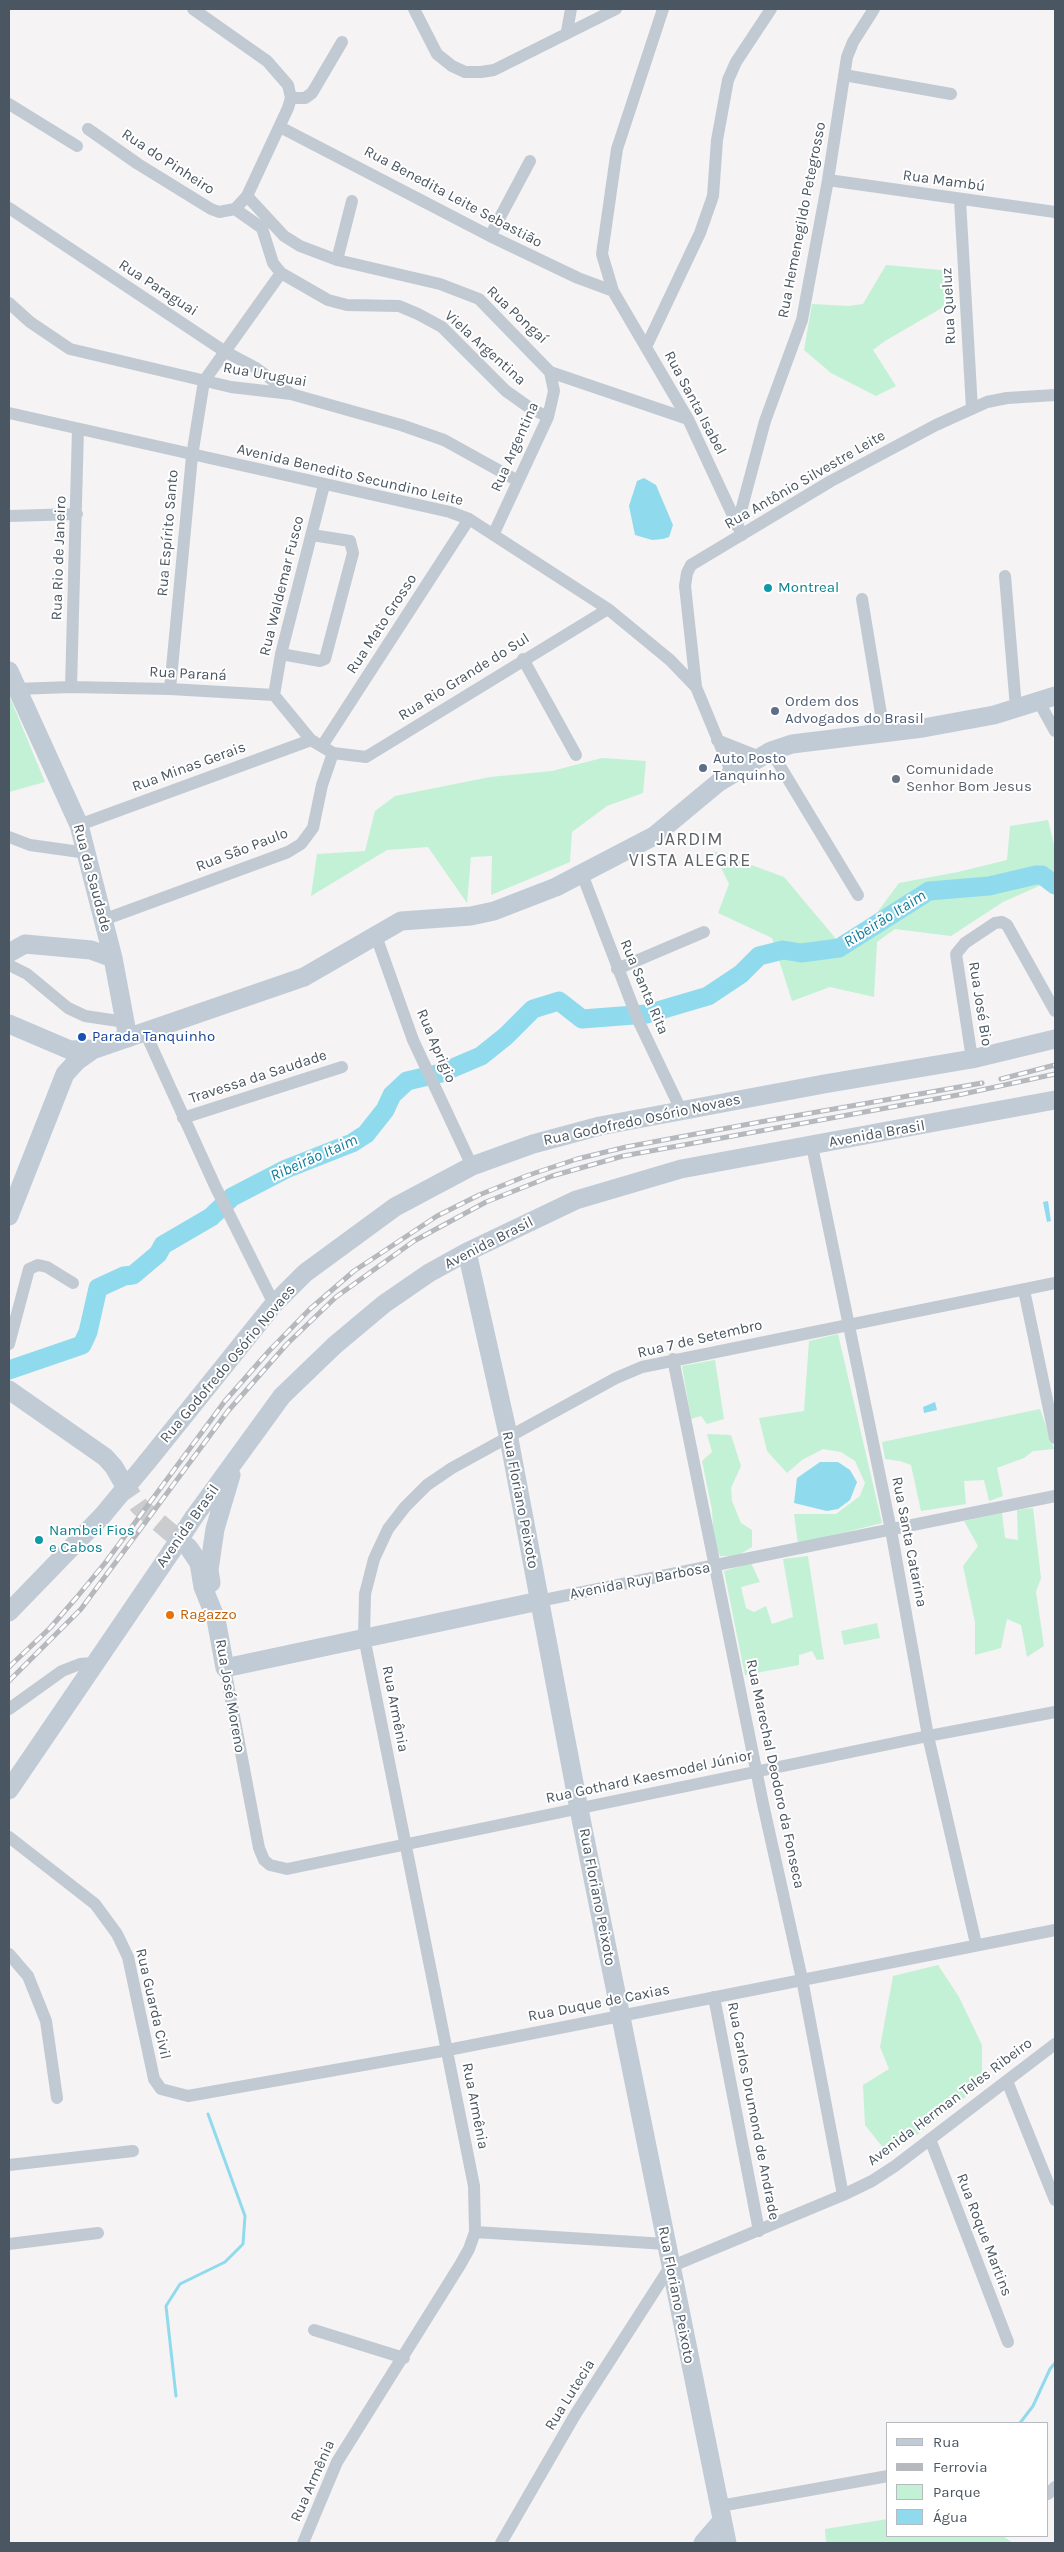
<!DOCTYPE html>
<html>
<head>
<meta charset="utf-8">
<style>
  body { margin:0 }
  #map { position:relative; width:1064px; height:2552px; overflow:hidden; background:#f5f3f3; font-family:Karla,sans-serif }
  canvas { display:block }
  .frame { position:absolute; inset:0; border:10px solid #4a5661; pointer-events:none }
  .legend { position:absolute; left:886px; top:2422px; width:162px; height:115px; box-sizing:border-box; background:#fff; border:1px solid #b7bbc0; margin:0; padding:6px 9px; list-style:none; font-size:15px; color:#4a5661 }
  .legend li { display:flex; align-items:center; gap:10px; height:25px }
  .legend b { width:25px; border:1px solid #b7bbc0 }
</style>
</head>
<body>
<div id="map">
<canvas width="1064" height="2552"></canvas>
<div class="frame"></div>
<ul class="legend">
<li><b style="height:6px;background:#c1cbd6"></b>Rua</li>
<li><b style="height:6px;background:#b5b8bd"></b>Ferrovia</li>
<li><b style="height:14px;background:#c3f1d5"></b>Parque</li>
<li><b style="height:14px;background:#90daee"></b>Água</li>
</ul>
</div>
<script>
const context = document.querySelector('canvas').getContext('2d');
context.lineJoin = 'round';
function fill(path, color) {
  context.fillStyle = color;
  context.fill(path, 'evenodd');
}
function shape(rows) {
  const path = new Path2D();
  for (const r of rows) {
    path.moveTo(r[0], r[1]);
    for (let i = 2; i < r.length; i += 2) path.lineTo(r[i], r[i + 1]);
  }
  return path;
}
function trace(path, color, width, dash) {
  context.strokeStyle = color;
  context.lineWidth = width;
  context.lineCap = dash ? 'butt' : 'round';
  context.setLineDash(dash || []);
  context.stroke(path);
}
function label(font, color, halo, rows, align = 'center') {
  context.font = font + ' Karla,sans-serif';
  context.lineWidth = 4;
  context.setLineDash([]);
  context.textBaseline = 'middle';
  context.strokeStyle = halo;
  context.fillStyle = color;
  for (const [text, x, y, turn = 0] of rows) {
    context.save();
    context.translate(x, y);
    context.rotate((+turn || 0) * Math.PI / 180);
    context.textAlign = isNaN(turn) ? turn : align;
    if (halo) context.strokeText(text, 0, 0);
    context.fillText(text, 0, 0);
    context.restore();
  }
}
fill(shape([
  [886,265,951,271,952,302,885,341,873,350,896,386,876,396,831,373,804,350,812,304,849,306,863,304],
  [9,695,45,782,9,792],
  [602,758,646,761,643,793,607,806,572,832,570,862,491,895,492,856,471,857,467,903,428,847,387,850,311,896,317,854,365,851,375,811,395,796,490,777,552,771],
  [1048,820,1055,849,1055,879,1003,902,951,936,895,929,877,942,874,997,830,987,792,1001,772,938,718,913,729,884,713,851,784,877,837,940,873,918,899,883,958,872,1007,860,1010,826],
  [838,1334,882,1523,798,1544,794,1514,836,1514,860,1496,865,1483,855,1461,841,1452,823,1449,802,1460,787,1473,767,1451,759,1418,804,1411,809,1341],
  [715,1360,724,1419,707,1424,701,1416,691,1419,682,1366],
  [1040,1409,1054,1449,1033,1451,1024,1458,997,1468,1003,1496,989,1501,984,1480,964,1481,966,1504,921,1511,911,1465,900,1461,885,1459,882,1442],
  [707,1434,731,1435,741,1466,731,1488,732,1501,741,1523,752,1530,752,1547,737,1556,720,1556,714,1542,712,1510,702,1461,712,1452],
  [1033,1508,1041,1578,1036,1592,1044,1646,1027,1657,1021,1625,1007,1619,1001,1648,975,1655,975,1622,963,1566,978,1546,964,1521,1002,1513,1005,1538,1018,1540,1017,1510],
  [808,1556,824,1659,817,1660,812,1651,799,1655,799,1665,745,1675,724,1571,751,1563,760,1582,741,1587,746,1608,754,1612,766,1606,772,1624,793,1617,783,1559],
  [877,1623,880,1638,844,1645,841,1631],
  [938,1965,959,1997,982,2045,982,2084,917,2135,885,2150,865,2125,863,2085,889,2069,880,2047,893,1976],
  [888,2519,888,2536,1003,2536,1013,2543,826,2543,825,2529]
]), '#c3f1d5');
fill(shape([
  [644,478,656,485,673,525,669,537,663,539,652,540,635,535,629,506,637,481],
  [1048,1201,1051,1221,1047,1222,1043,1202],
  [935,1402,937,1410,924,1413,923,1407],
  [820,1462,838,1462,850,1470,857,1482,850,1500,838,1509,827,1511,794,1503,797,1478]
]), '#90daee');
trace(shape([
  [176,2396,166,2306,180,2284,225,2262,243,2244,245,2216,208,2114],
  [1020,2423,1033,2406,1050,2369,1055,2363]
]), '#90daee', 3);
trace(shape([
  [9,1370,82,1345,88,1332,98,1288,124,1276,133,1275,158,1254,163,1245,211,1217,232,1197,286,1169,352,1143,366,1134,385,1110,392,1095,407,1081,441,1073,481,1056,506,1036,533,1009,559,1001,582,1019,647,1014,708,996,741,974,759,956,783,950,801,953,839,948,929,891,989,886,1036,875,1042,875,1055,885]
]), '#90daee', 19);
trace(shape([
  [122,1481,139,1506,189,1548]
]), '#caccce', 19, [19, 9]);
trace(shape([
  [414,9,437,54,452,66,465,72,481,72,494,70,616,9],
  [663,9,617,149,602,254,613,291,688,419,742,535],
  [567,31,571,9],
  [844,75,951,94],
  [291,98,305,98,312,93,342,42],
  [9,104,77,146],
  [280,127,490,236,578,278,613,291],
  [88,129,138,164,211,209,219,212,235,209,247,196,288,108,291,98,288,85,267,61,193,9],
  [828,180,1055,212],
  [247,196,284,236,300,246,337,260,440,284,479,299,550,372,688,419],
  [960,200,972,409],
  [9,208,224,351,256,368,291,394],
  [235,209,262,228,273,263,281,273,328,300,347,305,399,306,418,314,442,327,506,391,530,408,548,417],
  [490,236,530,161],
  [337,260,352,201],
  [9,303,30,322,70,349,231,387,291,394,401,425,444,440,518,481],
  [646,347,700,233,713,196,717,140,728,80,736,62,771,9],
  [9,413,450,512,469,519,608,609,670,660,696,687,732,774],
  [9,516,77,514],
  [737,526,765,421,802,320,828,180,847,57,853,42,874,9],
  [494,533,548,417,554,391,550,372],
  [1005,576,1016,708],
  [862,599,884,732],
  [281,654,320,661,325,659,353,553,350,541,312,535],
  [523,659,576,755],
  [71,687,78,429],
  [696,687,685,586,687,573,691,565,831,481,936,425,987,402,1007,398,1055,395],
  [16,689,71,687,170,689,274,695,311,740,333,753,366,757,608,609],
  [170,689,192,456,204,381,281,273],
  [274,695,281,654,324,485],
  [1039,702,1055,731],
  [717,740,760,757],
  [322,746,469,519],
  [771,751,858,895],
  [79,825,311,740],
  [9,837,30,845,87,853],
  [582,874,638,1020,681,1110],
  [103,920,288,852,301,844,313,828,322,785,333,753],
  [376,936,413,1040,472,1166],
  [9,965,27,974,68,1008,85,1016,125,1022],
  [617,969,704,932],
  [145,1032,216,1188,274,1304],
  [972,1059,956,954,965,943,995,923,1002,922,1007,925,1055,1011],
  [183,1118,342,1067],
  [812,1146,891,1530,928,1736,976,1944],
  [1024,1290,1055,1438],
  [9,1344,29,1269,38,1265,47,1267,73,1283],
  [673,1359,763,1804,802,1979,843,2195],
  [539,1601,1055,1496],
  [225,1668,259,1848,264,1860,270,1865,287,1869,928,1736,1055,1712],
  [9,1709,62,1671,80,1664,93,1663],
  [9,1837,95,1904,117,1934,128,1957,154,2079,161,2089,188,2096,448,2050,1055,1930],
  [9,1954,28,1976,46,2021,57,2098],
  [714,1997,759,2231],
  [1007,2081,1055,2200],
  [930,2139,1008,2342],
  [9,2165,133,2151],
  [475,2232,666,2244],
  [9,2244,98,2233],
  [314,2330,404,2358],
  [1048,2494,1055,2487],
  [720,2506,888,2476],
  [303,2543,337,2462,460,2265,469,2249,475,2232,474,2186,364,1637,365,1594,374,1559,388,1529,405,1507,427,1485,452,1468,616,1378,642,1367,1055,1283],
  [501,2543,575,2415,670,2267,843,2195,872,2181,895,2166,1055,2044]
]), '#c1cad2', 12);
trace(shape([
  [9,671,79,825,113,958,128,1038],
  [9,953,25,944,91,950,113,958],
  [9,1024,70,1050,95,1049,304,977,401,921,471,916,494,911,556,887,654,836,719,782,771,751,792,744,923,728,994,715,1055,696],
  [9,1216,65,1074,77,1061,94,1049],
  [467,1252,509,1439,579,1809,727,2543],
  [9,1390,105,1457,114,1467,122,1481],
  [147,1462,274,1304,305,1273,395,1207,472,1166,533,1144,600,1126,824,1084,972,1059,1055,1039],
  [194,1517,282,1396,335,1345,384,1304,429,1273,467,1252,576,1200,681,1169,1055,1100],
  [189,1548,199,1563,203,1587,216,1619,225,1668,539,1601],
  [211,1583,209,1570,215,1529,231,1475],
  [9,1612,103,1515],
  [9,1790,171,1552],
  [703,2543,722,2521]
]), '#c1cbd6', 19);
const rail = shape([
  [1001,1079,1055,1065],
  [9,1667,50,1628,77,1597,105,1563,225,1401,269,1351,310,1309,354,1271,437,1216,479,1195,526,1176,577,1159,626,1147,760,1122,982,1083],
  [9,1681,81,1609,228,1411,287,1344,336,1297,414,1241,486,1202,552,1176,623,1156,963,1094,1055,1074]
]);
trace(rail, '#b5b8bd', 5);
trace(rail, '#fff', 3, [9]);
trace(shape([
  [103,1515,147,1462],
  [171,1552,194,1517]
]), '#c1cbd6', 19);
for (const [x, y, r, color] of [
  [768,588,5,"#0f9aa8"],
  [775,711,5,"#5c6f8a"],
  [703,768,5,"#5c6f8a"],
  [896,779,5,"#6b7280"],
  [82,1037,5,"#1a4fb4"],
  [39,1540,5,"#0f9aa8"],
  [170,1615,5,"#e8710a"]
]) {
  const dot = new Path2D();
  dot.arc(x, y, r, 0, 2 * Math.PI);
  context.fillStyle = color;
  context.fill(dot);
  trace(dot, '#fff', 2);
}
label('15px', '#4a5661', '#fff', [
  ["Rua do Pinheiro",168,162,33],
  ["Rua Mambú",944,181,8],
  ["Rua Benedita Leite Sebastião",453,197,28],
  ["Rua Hemenegildo Petegrosso",802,220,-79],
  ["Rua Paraguai",158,288,33],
  ["Rua Queluz",949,306,-93],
  ["Rua Pongaí",517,315,43],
  ["Viela Argentina",485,348,42],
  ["Rua Uruguai",265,375,10],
  ["Rua Santa Isabel",695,403,62],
  ["Rua Argentina",515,447,-66],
  ["Avenida Benedito Secundino Leite",350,475,13],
  ["Rua Antônio Silvestre Leite",805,480,-30],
  ["Rua Espírito Santo",168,533,-85],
  ["Rua Rio de Janeiro",59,558,-88],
  ["Rua Waldemar Fusco",282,586,-76],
  ["Rua Mato Grosso",382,624,-57],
  ["Rua Paraná",188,674,3],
  ["Rua Rio Grande do Sul",464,677,-32],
  ["Rua Minas Gerais",189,767,-20],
  ["Rua São Paulo",242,850,-21],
  ["Rua da Saudade",92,878,75],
  ["Rua Santa Rita",644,987,67],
  ["Rua José Bio",980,1004,81],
  ["Rua Aprigio",436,1046,67],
  ["Travessa da Saudade",258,1077,-18],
  ["Rua Godofredo Osório Novaes",642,1120,-12],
  ["Avenida Brasil",877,1134,-10],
  ["Avenida Brasil",489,1243,-27],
  ["Rua 7 de Setembro",700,1339,-13],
  ["Rua Godofredo Osório Novaes",228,1364,-50],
  ["Rua Floriano Peixoto",520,1500,79],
  ["Avenida Brasil",188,1526,-55],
  ["Rua Santa Catarina",909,1542,79],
  ["Avenida Ruy Barbosa",640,1581,-11],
  ["Rua José Moreno",230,1696,80],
  ["Rua Armênia",395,1709,79],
  ["Rua Marechal Deodoro da Fonseca",775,1774,78],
  ["Rua Gothard Kaesmodel Júnior",649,1777,-12],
  ["Rua Floriano Peixoto",597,1897,79],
  ["Rua Duque de Caxias",599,2003,-11],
  ["Rua Guarda Civil",153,2004,77],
  ["Avenida Herman Teles Ribeiro",950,2102,-37],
  ["Rua Armênia",475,2106,79],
  ["Rua Carlos Drumond de Andrade",753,2111,79],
  ["Rua Roque Martins",984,2235,69],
  ["Rua Floriano Peixoto",676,2295,79],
  ["Rua Lutecia",570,2395,-58],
  ["Rua Armênia",313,2481,-66]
]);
label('15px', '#0d838f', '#fff', [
  ["Montreal",778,588],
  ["Nambei Fios",49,1531],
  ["e Cabos",49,1548]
], 'left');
label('15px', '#4e5e75', '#fff', [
  ["Ordem dos",785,702],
  ["Advogados do Brasil",785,719],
  ["Auto Posto",713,759],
  ["Tanquinho",713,776]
], 'left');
label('15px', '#5b616d', '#fff', [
  ["Comunidade",906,770],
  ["Senhor Bom Jesus",906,787]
], 'left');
label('15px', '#164399', '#fff', [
  ["Parada Tanquinho",92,1037]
], 'left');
label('15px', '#c56008', '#fff', [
  ["Ragazzo",180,1615]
], 'left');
label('italic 16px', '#0c7c9b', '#fff', [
  ["Ribeirão Itaim",885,919,-32],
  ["Ribeirão Itaim",314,1158,-24]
]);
context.letterSpacing = '1px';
label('18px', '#5f6368', '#fff', [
  ["JARDIM",690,840],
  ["VISTA ALEGRE",690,861]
]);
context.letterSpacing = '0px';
</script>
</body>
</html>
